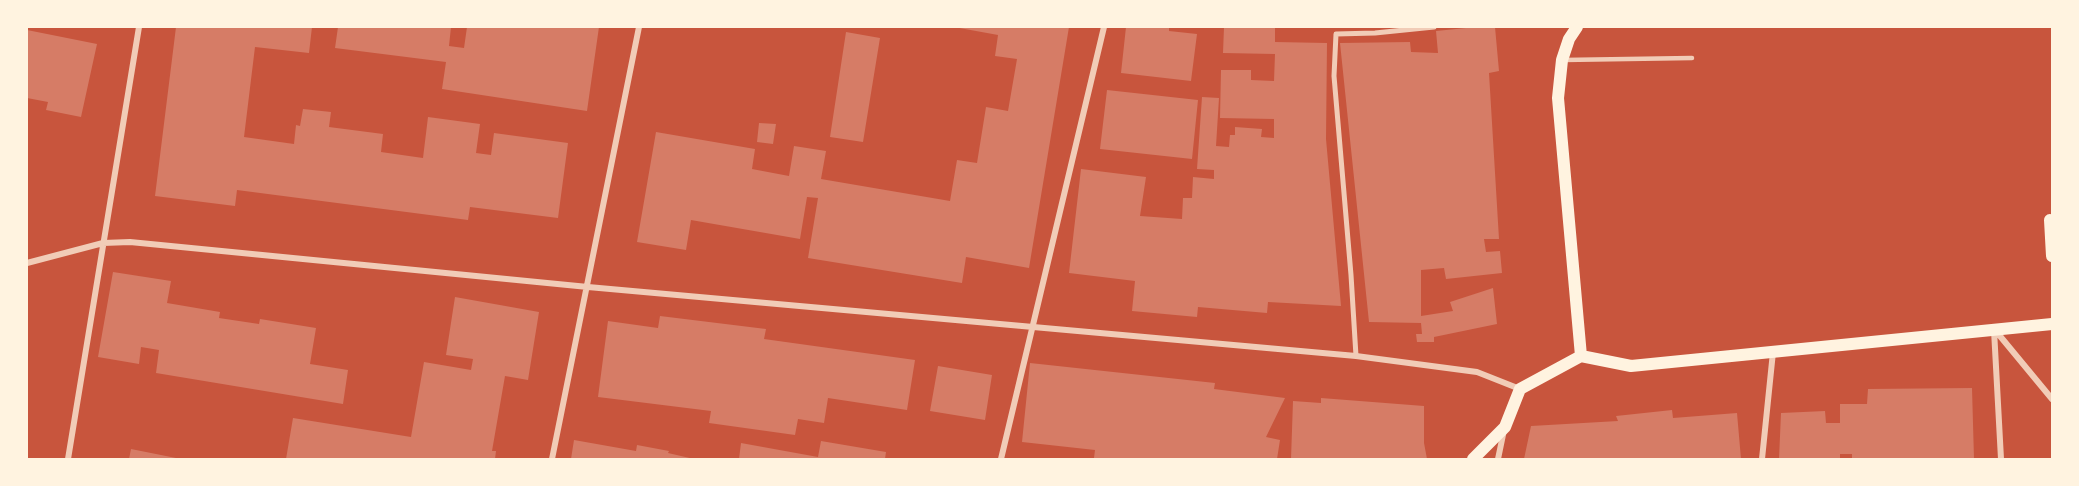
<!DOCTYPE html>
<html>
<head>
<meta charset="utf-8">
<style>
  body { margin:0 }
  #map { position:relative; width:2079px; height:486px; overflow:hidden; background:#c8553d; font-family:Montserrat,sans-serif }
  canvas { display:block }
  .frame { position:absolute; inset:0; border:28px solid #fff3e0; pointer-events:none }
</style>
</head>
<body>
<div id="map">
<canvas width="2079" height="486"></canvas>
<div class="frame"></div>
</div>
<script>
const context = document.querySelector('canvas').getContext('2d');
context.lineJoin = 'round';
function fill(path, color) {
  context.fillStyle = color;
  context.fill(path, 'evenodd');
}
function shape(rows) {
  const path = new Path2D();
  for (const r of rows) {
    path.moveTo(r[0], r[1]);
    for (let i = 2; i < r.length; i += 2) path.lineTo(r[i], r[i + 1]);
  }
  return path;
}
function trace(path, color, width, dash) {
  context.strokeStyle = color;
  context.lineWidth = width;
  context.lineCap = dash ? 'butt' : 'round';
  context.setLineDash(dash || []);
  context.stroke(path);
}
fill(shape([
  [176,27,312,27,309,53,255,47,244,137,294,144,296,125,300,126,303,109,331,112,329,127,383,134,381,152,423,158,428,117,480,124,476,153,491,155,494,133,568,143,558,218,470,207,468,220,237,190,235,206,155,196],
  [338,27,451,27,449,46,464,48,467,27,599,27,587,111,442,89,446,62,335,48],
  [954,27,1069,27,1029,268,966,257,962,283,808,258,818,198,807,197,800,239,691,220,686,250,637,242,656,132,755,149,752,169,789,176,794,146,826,151,821,179,950,201,957,160,977,163,986,107,1008,111,1017,59,995,56,998,35],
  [1126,27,1169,27,1169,31,1197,34,1191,81,1121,73],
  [1224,27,1275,27,1275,42,1327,43,1326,139,1341,306,1268,302,1267,313,1198,307,1197,317,1132,311,1135,281,1069,273,1081,169,1146,177,1140,216,1182,219,1183,198,1192,198,1193,177,1214,179,1214,170,1197,169,1202,97,1219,98,1216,146,1229,147,1230,135,1235,135,1235,127,1262,129,1261,137,1274,138,1274,119,1220,118,1221,70,1251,70,1251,80,1274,81,1275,54,1223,53],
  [1476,27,1495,27,1499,71,1489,73,1499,239,1484,239,1486,252,1500,251,1502,273,1446,279,1444,268,1421,270,1421,316,1453,311,1450,302,1493,288,1497,324,1434,337,1434,342,1417,342,1416,334,1422,334,1421,323,1369,322,1340,43,1410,42,1411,52,1438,53,1436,31],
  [27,30,97,44,81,117,46,110,48,102,27,98],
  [846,32,880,38,863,142,830,137],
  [1107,90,1198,100,1192,159,1100,149],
  [759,123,776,124,773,144,757,142],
  [113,272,171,281,167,303,220,312,219,318,259,324,260,319,316,328,310,364,348,370,343,404,156,373,159,350,141,347,139,364,98,357],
  [455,297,539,312,528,380,505,376,492,451,496,451,495,459,286,459,293,418,411,437,424,362,471,370,473,359,446,355],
  [660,316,766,329,764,339,915,360,907,410,828,398,824,423,798,419,795,435,709,423,711,411,598,397,608,321,658,328],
  [1030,363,1215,383,1214,389,1285,398,1266,437,1280,440,1277,459,1104,459,1094,458,1095,450,1022,442],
  [938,366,992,375,985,420,930,411],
  [1972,388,1974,459,1852,459,1852,454,1840,454,1840,459,1779,459,1781,413,1825,411,1826,423,1840,423,1840,404,1867,404,1868,389],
  [1321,398,1424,406,1424,443,1427,459,1291,459,1293,401,1321,403],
  [1672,410,1673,418,1737,413,1741,459,1524,459,1531,426,1618,421,1616,416],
  [574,440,636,451,637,445,669,451,668,453,694,459,571,459],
  [821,441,886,452,885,459,739,459,741,443,818,457],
  [131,449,176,458,176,459,129,459]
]), '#d67c66');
trace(shape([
  [1563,60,1692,58]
]), '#f1ccb7', 4.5);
trace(shape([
  [1356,356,1351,275,1334,76,1336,34,1375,33,1434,27]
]), '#f1ccb7', 5);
trace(shape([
  [27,263,103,243,130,242,588,287,1356,356,1477,372,1520,389],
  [1994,330,2001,459],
  [1995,330,2052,399],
  [68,459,139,27],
  [552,459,639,27],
  [1001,459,1104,27],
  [1498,459,1504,430],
  [1762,459,1773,352]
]), '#f1ccb7', 6);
trace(shape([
  [1577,27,1569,39,1562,60,1558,98,1581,356],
  [2050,220,2052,256],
  [1581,356,1631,366,2052,324],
  [1473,459,1505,427,1520,389,1581,356]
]), '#fff3e0', 12);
</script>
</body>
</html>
